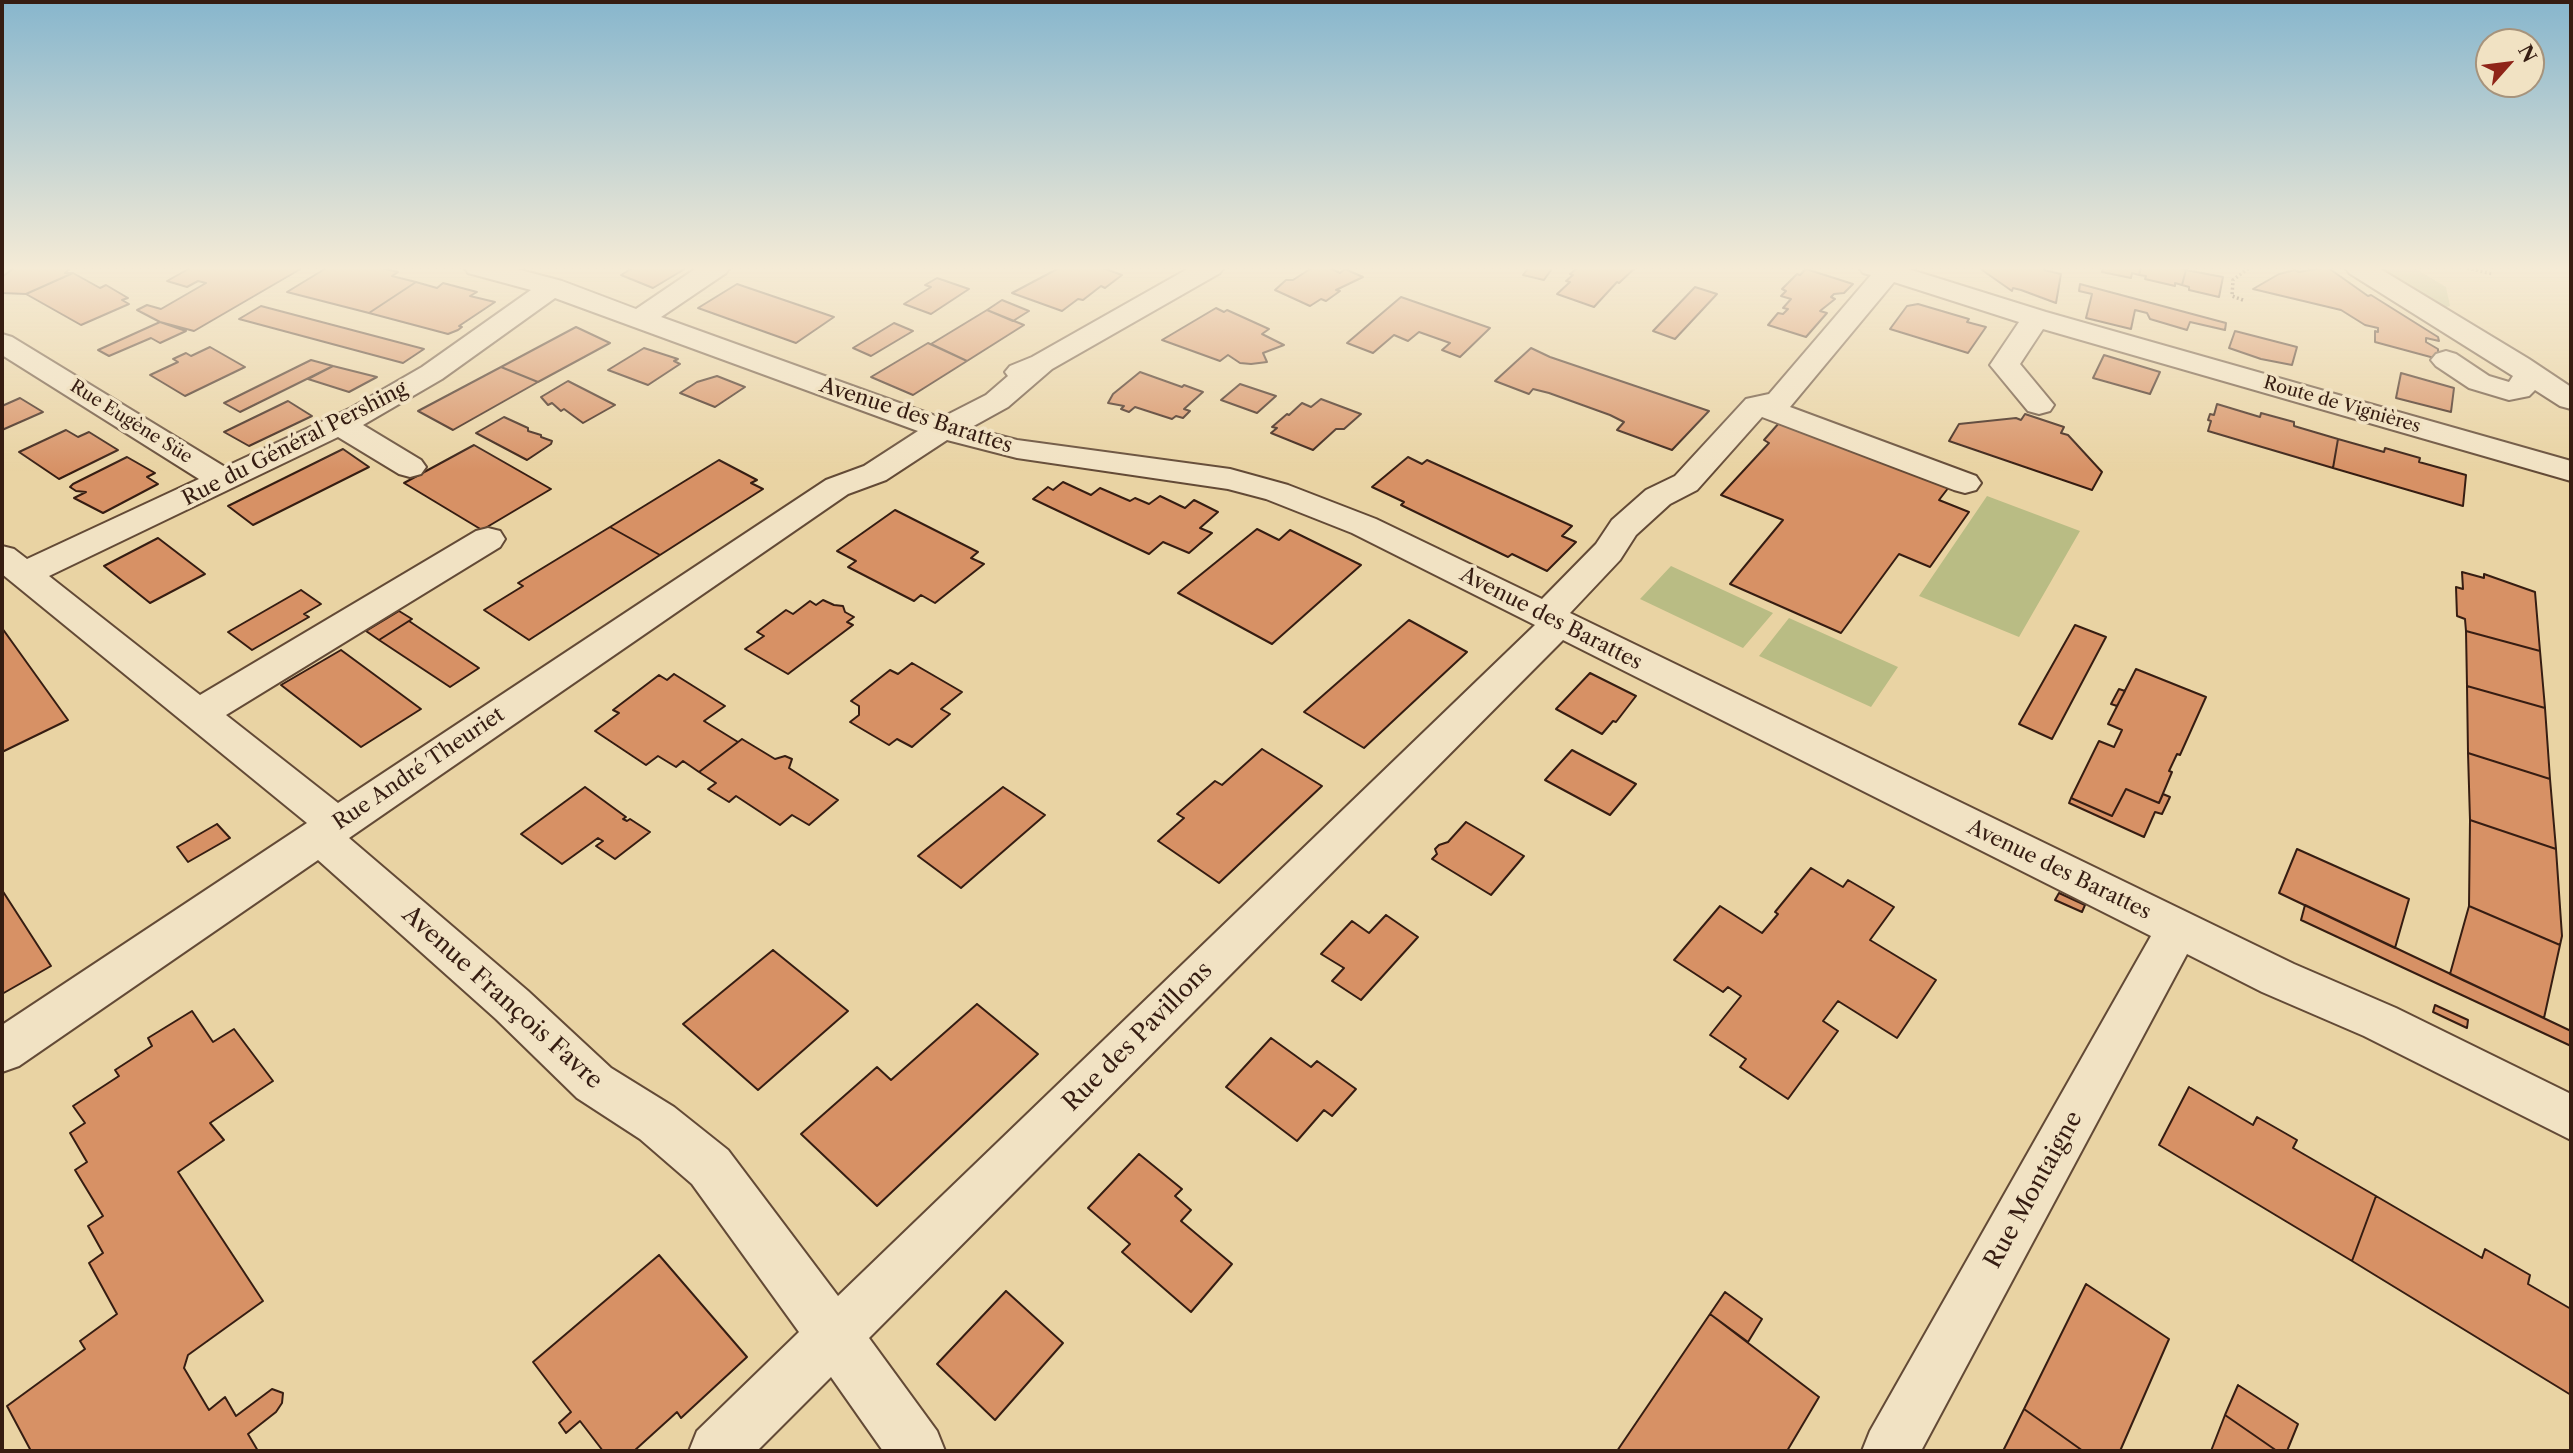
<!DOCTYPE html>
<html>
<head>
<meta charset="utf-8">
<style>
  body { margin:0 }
  #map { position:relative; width:2573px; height:1453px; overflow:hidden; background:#e9d3a3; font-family:"Libre Caslon Text",serif }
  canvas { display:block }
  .frame { position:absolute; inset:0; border:4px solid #361d12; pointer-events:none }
  .north { position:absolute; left:2475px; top:28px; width:70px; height:70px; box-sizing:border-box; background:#f1e2c3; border:2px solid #a6937c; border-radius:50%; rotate:62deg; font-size:19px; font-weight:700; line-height:28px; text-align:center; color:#361d12 }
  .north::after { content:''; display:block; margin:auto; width:24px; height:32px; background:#8f2418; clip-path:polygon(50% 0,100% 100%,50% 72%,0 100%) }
</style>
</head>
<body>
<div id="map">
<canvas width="2573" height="1453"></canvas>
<div class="frame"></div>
<div class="north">N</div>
</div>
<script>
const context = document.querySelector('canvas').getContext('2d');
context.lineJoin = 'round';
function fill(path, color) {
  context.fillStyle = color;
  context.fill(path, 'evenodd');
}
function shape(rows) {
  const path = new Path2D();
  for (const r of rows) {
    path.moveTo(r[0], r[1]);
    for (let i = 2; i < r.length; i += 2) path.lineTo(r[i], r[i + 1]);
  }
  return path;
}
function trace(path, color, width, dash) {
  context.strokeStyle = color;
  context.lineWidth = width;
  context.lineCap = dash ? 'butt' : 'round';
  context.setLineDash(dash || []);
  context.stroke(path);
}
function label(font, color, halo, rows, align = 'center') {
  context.font = font + ' "Libre Caslon Text",serif';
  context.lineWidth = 7;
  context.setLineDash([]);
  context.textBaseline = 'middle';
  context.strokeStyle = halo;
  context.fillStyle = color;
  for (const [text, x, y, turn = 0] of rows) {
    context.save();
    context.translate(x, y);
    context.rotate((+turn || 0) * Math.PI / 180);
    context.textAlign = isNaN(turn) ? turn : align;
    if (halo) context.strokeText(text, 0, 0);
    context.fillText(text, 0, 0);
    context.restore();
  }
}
fill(shape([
  [2366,267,2408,267,2418,270,2446,287,2450,306,2435,310],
  [1987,496,2080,531,2019,637,1919,596],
  [1671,566,1773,613,1743,648,1640,599],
  [1789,618,1898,667,1871,707,1759,656]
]), '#b9bc84');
const building = shape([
  [15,267,72,267,65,273,73,273,26,294,2,293,2,277,15,267],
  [192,267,304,267,194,331,160,322,137,310,147,305,161,309,206,283,198,281,187,287,167,281,192,267],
  [328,267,378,267,398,272,392,276,416,282,369,313,287,292,328,267],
  [634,267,688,267,653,288,621,275,634,267],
  [1061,267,1100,267,1122,275,1105,288,1101,286,1083,300,1078,299,1062,311,1012,293,1061,267],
  [1313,267,1328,267,1340,273,1345,269,1363,277,1336,290,1340,291,1326,301,1321,299,1310,306,1275,290,1286,280,1293,280,1313,267],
  [1529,267,1553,267,1544,280,1523,275,1529,267],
  [1636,267,1619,283,1617,282,1594,307,1557,294,1570,282,1566,281,1573,275,1570,274,1576,269,1574,267,1636,267],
  [1985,267,2045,267,2044,270,2061,274,2056,303,2021,290,2013,288,2012,291,1982,270,1985,267],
  [2103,267,2141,267,2139,275,2132,273,2131,278,2102,272,2103,267],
  [2141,267,2180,267,2186,270,2182,285,2175,283,2175,286,2145,279,2146,276,2139,275,2141,267],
  [2327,267,2368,296,2371,295,2438,337,2439,341,2426,338,2426,342,2438,349,2438,359,2375,342,2375,331,2378,332,2378,328,2365,325,2341,310,2253,289,2279,274,2295,270,2299,272,2327,267],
  [1806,269,1853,284,1844,293,1834,294,1831,297,1835,299,1820,311,1827,313,1806,337,1768,325,1778,313,1783,314,1788,309,1783,308,1791,299,1781,296,1786,291,1782,289,1797,274,1800,275,1806,269],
  [2186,270,2223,277,2219,297,2189,290,2189,287,2182,285,2186,270],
  [73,273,100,288,106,285,128,298,122,300,129,304,81,325,26,294,73,273],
  [937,278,969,289,931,314,904,304,931,287,925,285,937,278],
  [416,282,437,288,443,283,477,292,470,296,495,302,459,326,462,327,458,330,448,334,369,313,416,282],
  [737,284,834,317,796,343,698,308,737,284],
  [2080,284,2226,323,2225,330,2190,322,2187,330,2150,319,2147,313,2135,310,2131,329,2086,318,2092,294,2079,291,2080,284],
  [1695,287,1717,294,1675,339,1653,331,1695,287],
  [1401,297,1490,328,1460,357,1442,350,1450,343,1419,332,1408,341,1394,335,1373,353,1347,343,1401,297],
  [1002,300,1029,311,1013,321,987,310,1002,300],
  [1918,304,1969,319,1967,322,1986,327,1968,353,1890,329,1907,306,1918,304],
  [261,306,424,349,403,363,239,319,261,306],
  [1216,308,1224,312,1227,310,1269,329,1262,334,1284,345,1263,353,1267,362,1251,364,1240,363,1228,355,1220,361,1162,340,1216,308],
  [987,310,1024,325,967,361,931,344,987,310],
  [160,322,186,331,160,343,151,338,109,356,98,350,160,322],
  [894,323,913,331,871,356,853,348,894,323],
  [576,327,610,343,538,382,501,367,576,327],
  [2235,331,2297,347,2292,365,2261,359,2229,348,2235,331],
  [928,343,967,361,913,395,871,377,928,343],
  [210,347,245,367,185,396,150,375,178,362,173,359,186,353,191,356,210,347],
  [644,348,678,359,674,361,680,364,648,385,608,370,644,348],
  [1531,348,1550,357,1709,411,1672,450,1617,430,1624,422,1610,415,1549,393,1533,389,1529,394,1495,381,1531,348],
  [2104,355,2160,372,2150,394,2093,378,2104,355],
  [311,360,333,366,240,412,224,403,311,360],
  [333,366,377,377,349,392,308,379,333,366],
  [501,367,538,382,453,430,418,411,501,367],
  [1140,372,1182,387,1184,385,1203,392,1184,409,1190,411,1183,418,1176,416,1172,419,1135,407,1129,412,1121,409,1124,406,1108,403,1113,394,1140,372],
  [2401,373,2454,388,2451,412,2396,398,2401,373],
  [717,376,745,387,715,407,680,393,697,382,717,376],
  [568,381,615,405,583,423,564,409,561,411,552,403,548,405,541,397,568,381],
  [1240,384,1276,396,1257,413,1221,400,1240,384],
  [20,398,43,412,2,430,2,406,20,398],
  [1321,399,1361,414,1344,429,1336,429,1313,450,1271,433,1277,428,1272,427,1287,414,1289,415,1302,403,1311,407,1321,399],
  [288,401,312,416,249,446,224,432,288,401],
  [2217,404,2260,417,2261,413,2294,422,2294,426,2338,439,2333,468,2208,431,2211,421,2208,420,2210,414,2214,415,2217,404],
  [2025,414,2064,427,2061,433,2068,435,2102,472,2092,490,1949,441,1959,424,2016,418,2021,420,2025,414],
  [504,417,528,428,528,431,541,435,541,437,552,441,551,444,527,460,476,433,504,417],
  [1779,423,1949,487,1939,500,1969,512,1930,567,1899,554,1841,633,1730,584,1783,520,1721,495,1769,443,1764,440,1779,423],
  [66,430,78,437,89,432,118,450,59,479,19,452,66,430],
  [2338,439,2384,452,2385,448,2420,458,2419,462,2466,475,2463,506,2333,468,2338,439],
  [474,445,551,489,482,530,404,483,474,445],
  [343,449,369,467,253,525,228,506,343,449],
  [127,457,155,473,147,477,158,484,103,513,74,498,86,492,76,491,70,487,73,484,127,457],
  [1408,457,1422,464,1427,460,1572,526,1562,536,1576,542,1547,571,1512,554,1508,557,1401,505,1404,502,1372,487,1408,457],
  [719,460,757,480,751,483,763,489,660,555,610,527,719,460],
  [1063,482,1091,495,1100,488,1130,501,1135,498,1149,504,1160,496,1185,508,1194,500,1218,512,1200,528,1212,533,1189,553,1163,542,1149,554,1033,499,1048,487,1053,490,1063,482],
  [895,510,978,552,971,558,984,564,935,603,921,595,914,601,848,567,856,561,837,551,895,510],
  [610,527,660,555,529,640,484,610,523,586,518,583,610,527],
  [1257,529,1279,540,1290,530,1361,565,1272,644,1178,593,1257,529],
  [158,538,205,574,150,603,104,566,158,538],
  [2462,572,2484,578,2484,574,2535,592,2540,651,2466,631,2465,619,2457,616,2456,587,2463,589,2462,572],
  [301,590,321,604,304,614,309,617,252,650,228,632,301,590],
  [823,600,834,605,843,606,845,612,854,617,847,622,853,625,788,674,745,649,764,636,757,632,786,610,793,614,810,601,816,605,823,600],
  [399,611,412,619,379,640,366,631,399,611],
  [1409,620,1467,652,1364,748,1304,712,1409,620],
  [409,621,479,668,450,687,379,640,409,621],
  [2075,625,2106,637,2052,739,2019,724,2075,625],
  [2,628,68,720,2,752,2,628],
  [2466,631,2540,651,2545,708,2467,686,2466,631],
  [341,650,421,709,361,747,281,685,341,650],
  [912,663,962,692,941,709,950,714,912,747,897,739,889,745,850,722,859,715,859,706,851,701,890,670,898,674,912,663],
  [2136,669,2206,697,2180,755,2177,754,2169,771,2172,772,2159,803,2126,789,2112,816,2071,798,2099,741,2114,747,2122,730,2108,724,2136,669],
  [1590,673,1636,696,1616,722,1613,721,1602,734,1556,709,1590,673],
  [674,674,725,706,704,721,738,742,699,772,683,761,676,767,658,756,646,765,595,731,619,713,613,710,659,675,667,680,674,674],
  [2467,686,2545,708,2550,779,2468,753,2467,686],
  [2119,689,2125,691,2117,706,2111,704,2119,689],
  [742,739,775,759,785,756,792,759,789,768,838,800,809,825,792,815,780,825,736,796,729,802,708,789,716,783,699,772,742,739],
  [1262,749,1322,786,1219,883,1158,841,1184,818,1177,814,1215,781,1222,785,1262,749],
  [1572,750,1636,784,1610,815,1545,780,1572,750],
  [2468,753,2550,779,2556,849,2470,820,2468,753],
  [585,787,626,817,623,819,627,821,630,819,650,832,615,859,596,846,603,841,598,838,562,864,521,834,585,787],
  [1003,787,1045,815,961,888,918,856,1003,787],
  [2126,789,2159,803,2163,794,2170,797,2162,814,2155,812,2144,837,2069,803,2071,798,2112,816,2126,789],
  [2470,820,2556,849,2562,936,2560,945,2469,906,2470,820],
  [1466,822,1524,856,1491,895,1432,859,1437,854,1435,849,1439,845,1448,842,1466,822],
  [217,824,230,838,188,862,177,847,217,824],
  [2297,849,2409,899,2395,948,2279,893,2297,849],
  [1811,868,1843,887,1848,880,1894,907,1870,940,1936,980,1897,1038,1838,1001,1823,1021,1838,1031,1788,1099,1740,1067,1746,1059,1710,1035,1741,996,1728,987,1723,992,1674,960,1720,906,1762,933,1778,914,1775,912,1811,868],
  [2,890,51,966,2,994,2,890],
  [2059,893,2085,905,2082,912,2055,900,2059,893],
  [2305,905,2571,1031,2571,1046,2301,920,2305,905],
  [2469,906,2560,945,2544,1018,2450,974,2469,906],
  [1386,915,1418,937,1361,1000,1332,981,1344,968,1321,954,1352,921,1369,933,1386,915],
  [773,950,848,1011,758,1090,683,1024,773,950],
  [977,1004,1038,1054,877,1206,801,1134,877,1067,891,1080,977,1004],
  [2435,1005,2468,1020,2467,1028,2433,1012,2435,1005],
  [192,1011,213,1042,234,1029,273,1081,210,1123,224,1140,178,1172,263,1301,188,1355,184,1368,209,1410,225,1397,236,1416,272,1389,283,1393,282,1403,276,1412,248,1434,258,1451,31,1451,7,1406,85,1349,80,1341,117,1314,89,1263,103,1253,88,1226,103,1216,75,1170,87,1162,70,1133,85,1123,73,1106,119,1076,115,1070,152,1046,148,1038,192,1011],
  [1271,1038,1311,1067,1317,1061,1356,1089,1332,1116,1324,1110,1297,1141,1226,1087,1271,1038],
  [2189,1087,2253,1125,2257,1117,2297,1140,2293,1148,2376,1196,2352,1261,2159,1145,2189,1087],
  [1139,1154,1182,1189,1175,1196,1191,1210,1181,1221,1232,1264,1191,1312,1122,1252,1130,1244,1088,1208,1139,1154],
  [2376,1196,2482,1258,2485,1249,2530,1275,2528,1284,2571,1309,2571,1395,2352,1261,2376,1196],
  [659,1255,747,1357,681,1418,677,1412,634,1451,603,1451,580,1421,566,1433,559,1423,571,1412,533,1362,659,1255],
  [2086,1284,2169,1339,2120,1451,2083,1451,2024,1409,2086,1284],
  [1006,1291,1063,1343,995,1420,937,1364,1006,1291],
  [1725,1292,1762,1319,1748,1342,1710,1314,1725,1292],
  [1710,1314,1819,1397,1787,1451,1617,1451,1710,1314],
  [2238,1385,2298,1424,2287,1451,2277,1451,2225,1415,2238,1385],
  [2024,1409,2083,1451,2003,1451,2024,1409],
  [2225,1415,2277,1451,2211,1451,2225,1415]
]);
fill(building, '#d79165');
trace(building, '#361d12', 2);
const minor = shape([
  [464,267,509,267,562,281,636,309,698,267,730,267,726,273,661,317,941,418,986,395,1008,376,1005,372,1010,366,1032,357,1191,267,1224,267,1220,273,1052,369,1008,407,970,428,1017,440,1230,469,1288,485,1376,519,1542,599,1596,544,1612,520,1646,490,1675,476,1746,399,1769,394,1871,275,1863,273,1859,267,1902,267,2046,312,2571,461,2571,481,2043,329,2020,364,2054,405,2050,411,2039,414,2028,411,1990,365,2019,322,1894,282,1790,407,1976,476,1981,483,1976,490,1965,493,1954,490,1762,417,1697,490,1670,504,1636,535,1620,560,1570,613,2294,964,2396,1008,2571,1094,2571,1140,2364,1036,2262,992,2187,954,1921,1451,1862,1451,1870,1431,2151,936,1563,640,869,1338,937,1431,945,1451,883,1451,831,1377,757,1451,689,1451,697,1431,799,1332,692,1184,640,1139,577,1098,496,1019,318,860,19,1066,2,1072,2,1025,307,823,2,574,2,546,14,549,27,559,199,479,2,355,2,334,12,337,225,467,351,408,422,367,531,290,468,273,464,267],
  [555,298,918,431,864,466,826,480,338,803,226,715,500,547,505,539,500,531,488,528,476,531,200,695,49,576,338,437,399,474,410,477,421,474,426,467,421,460,363,425,442,379,555,298],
  [947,440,1017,458,1228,489,1266,499,1352,533,1535,625,838,1296,728,1150,674,1107,611,1068,528,991,349,838,848,494,886,480,947,440],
  [2345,267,2377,267,2529,359,2571,387,2571,409,2560,406,2535,390,2529,396,2509,400,2469,388,2436,366,2431,360,2436,354,2446,351,2456,354,2489,376,2509,382,2513,376,2349,273,2345,267]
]);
trace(minor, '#634a36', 4);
trace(shape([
  [2463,267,2493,274],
  [2243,300,2232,296,2233,280,2250,267]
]), '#361d12', 3.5, [2, 2.5]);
fill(minor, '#f1e2c3');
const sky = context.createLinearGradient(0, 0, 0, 471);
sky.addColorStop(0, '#87b6cd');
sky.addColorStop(0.57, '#f5ebd6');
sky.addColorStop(1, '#f5ebd600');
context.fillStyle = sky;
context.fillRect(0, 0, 2573, 471);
label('18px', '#361d12', '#f1e2c3', [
  ["Route de Vignières",2342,405,16],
  ["Rue Eugène Süe",131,422,32]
]);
label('21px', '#361d12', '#f1e2c3', [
  ["Avenue des Barattes",916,416,18],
  ["Rue du Général Pershing",295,444,-27],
  ["Avenue des Barattes",1551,619,27],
  ["Rue André Theuriet",419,769,-34],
  ["Avenue des Barattes",2059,870,26]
]);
label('24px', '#361d12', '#f1e2c3', [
  ["Avenue François Favre",502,998,42],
  ["Rue des Pavillons",1138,1037,-45],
  ["Rue Montaigne",2034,1190,-61]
]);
</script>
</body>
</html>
